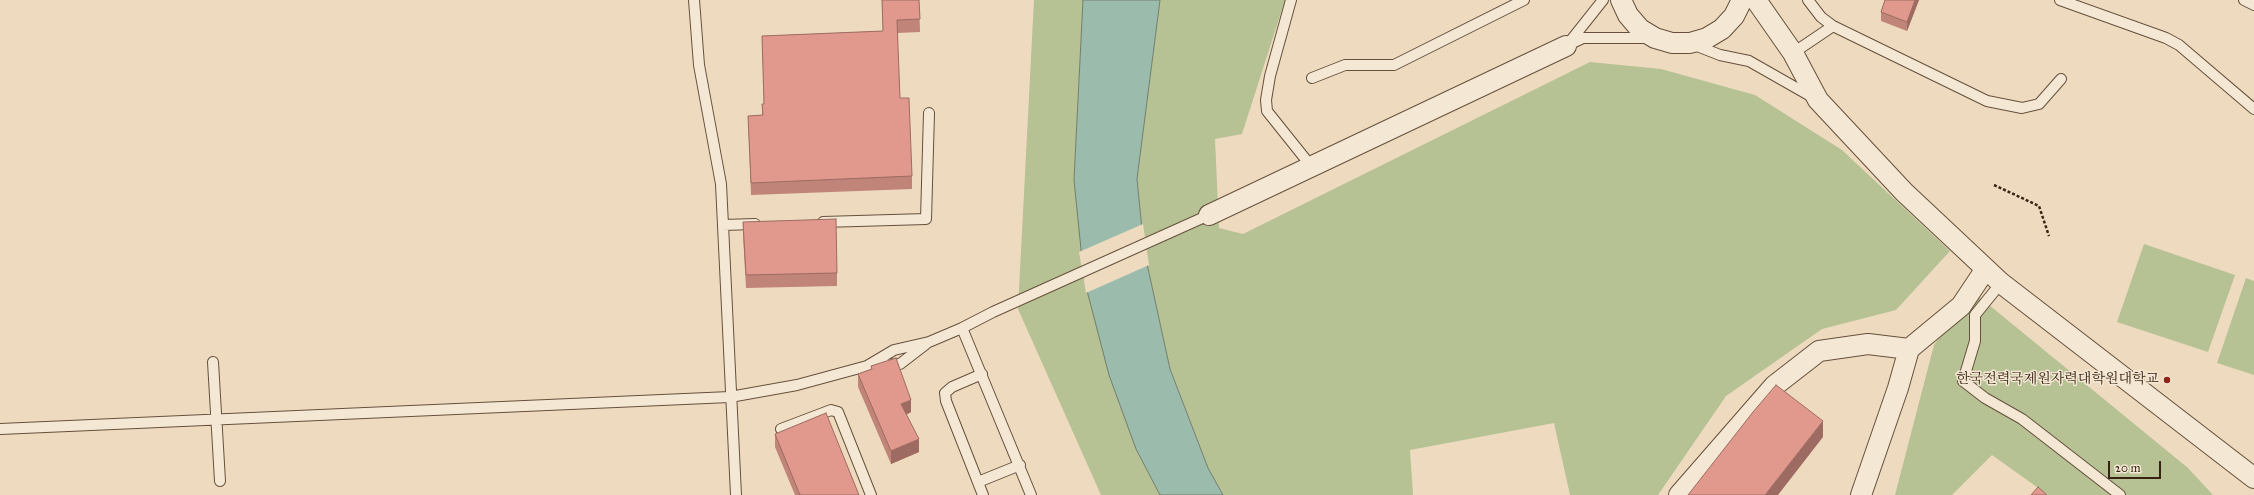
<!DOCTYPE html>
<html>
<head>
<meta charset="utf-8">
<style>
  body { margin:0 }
  #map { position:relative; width:2254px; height:495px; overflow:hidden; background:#eedbbf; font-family:"IM FELL Great Primer",serif }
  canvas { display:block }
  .scale { position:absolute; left:2108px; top:461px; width:53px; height:18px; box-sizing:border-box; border:2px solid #382211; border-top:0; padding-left:5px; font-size:12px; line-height:14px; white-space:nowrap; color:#382211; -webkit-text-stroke:3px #f4e8d5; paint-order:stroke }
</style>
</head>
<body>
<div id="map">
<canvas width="2254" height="495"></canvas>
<div class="scale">20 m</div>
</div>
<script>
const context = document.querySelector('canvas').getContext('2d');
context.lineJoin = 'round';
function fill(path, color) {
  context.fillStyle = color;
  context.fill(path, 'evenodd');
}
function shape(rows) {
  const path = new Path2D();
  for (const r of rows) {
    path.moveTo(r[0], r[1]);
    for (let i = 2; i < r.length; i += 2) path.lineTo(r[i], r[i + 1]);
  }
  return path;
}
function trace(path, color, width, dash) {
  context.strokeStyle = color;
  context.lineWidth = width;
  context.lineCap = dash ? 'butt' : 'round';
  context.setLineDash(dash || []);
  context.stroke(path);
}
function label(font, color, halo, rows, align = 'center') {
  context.font = font + ' "IM FELL Great Primer","Noto Serif KR",serif';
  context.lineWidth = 3;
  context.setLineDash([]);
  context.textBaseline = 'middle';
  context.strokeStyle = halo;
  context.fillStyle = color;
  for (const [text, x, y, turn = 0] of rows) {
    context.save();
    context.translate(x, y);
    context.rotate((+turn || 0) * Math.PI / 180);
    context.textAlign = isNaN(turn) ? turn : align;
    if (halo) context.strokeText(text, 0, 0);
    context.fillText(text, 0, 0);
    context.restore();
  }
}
fill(shape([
  [1034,0,1083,0,1074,180,1136,449,1160,495,1101,495,1018,309],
  [1160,0,1285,0,1242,134,1215,139,1219,228,1243,234,1590,62,1661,69,1755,95,1842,150,1950,251,1896,310,1822,329,1726,396,1658,495,1570,495,1554,423,1410,450,1413,495,1223,495,1208,468,1170,369,1144,250,1137,179],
  [2144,244,2235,275,2208,352,2117,322],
  [2246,278,2254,281,2254,375,2217,363],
  [1972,291,2188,468,2213,495,2048,495,1992,455,1952,495,1895,495,1934,345]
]), '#b6c194');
const water = shape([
  [1083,0,1160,0,1137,179,1144,250,1170,369,1208,468,1223,495,1160,495,1136,449,1109,375,1084,279,1074,180,1083,0]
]);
fill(water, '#9bbcac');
trace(water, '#737e6e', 1);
fill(shape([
  [1143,224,1149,265,1086,293,1079,252]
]), '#eedbbf');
const lane = shape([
  [694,0,699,65,721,184,736,495],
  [1291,0,1270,76,1266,100,1267,111,1311,166],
  [1808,0,1821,17,1833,26,1987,101,2022,108,2039,104,2061,79],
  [2060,0,2166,38,2179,45,2254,109],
  [2244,0,2254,5],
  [1568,44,1603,0],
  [1692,44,1720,55,1749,61,1814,98],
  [1566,46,1583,38,1650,38],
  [1793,53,1833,26],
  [1312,78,1345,65,1394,65,1524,0],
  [823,222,926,219,929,113],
  [723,225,755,224],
  [2001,283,1975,315,1975,341,1963,381,1985,398,2022,419,2120,495],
  [962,328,1031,495],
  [213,362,220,481],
  [885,365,900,364,926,344],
  [982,374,952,387,945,393,946,401,983,495],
  [0,429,730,397,797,385,867,366,894,350,929,342,962,328,993,312,1209,215],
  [781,429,831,410,838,412,871,495],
  [978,482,1020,465]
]);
const street = shape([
  [1621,0,1628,15,1640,29,1655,38,1672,43,1690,43,1707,38,1722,29,1734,16,1742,0],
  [1756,0,1793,53,1818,100,1904,192,2001,283,2254,478],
  [1209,215,1566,46],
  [1679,495,1774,386,1819,351,1868,344,1909,349],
  [1861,495,1898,388,1909,349,1961,306,1985,270]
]);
trace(lane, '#66503c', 12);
trace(street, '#66503c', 22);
trace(shape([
  [1994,185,2039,206,2049,236]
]), '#382211', 2.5, [3, 2]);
trace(lane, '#f4e8d5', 10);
trace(street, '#f4e8d5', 20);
fill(shape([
  [882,0,919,0,920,32,897,33,900,98,912,176,912,189,751,195,748,116,762,115,762,104,764,104,762,36,883,31],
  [1885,0,1919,0,1907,31,1881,21,1881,12],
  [743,222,837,273,837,286,746,288,743,235],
  [871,366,911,412,906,415,919,452,891,464,858,387,858,374,871,369],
  [775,434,859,495,795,495,775,447]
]), '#c18478');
fill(shape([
  [1915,0,1919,0,1907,31,1907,22],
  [911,400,911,412,901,417,901,404],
  [1823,421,1823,437,1778,495,1765,495],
  [919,439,919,452,891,464,891,451]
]), '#9d6b62');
const building = shape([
  [882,0,919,0,920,19,897,20,900,98,909,98,912,176,751,183,748,116,763,115,762,104,764,104,762,36,883,31,882,0],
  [1885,0,1915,0,1907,22,1881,12,1885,0],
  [836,219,837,273,746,275,743,222,836,219],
  [896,358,911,400,901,404,919,439,891,451,858,374,872,369,871,366,896,358],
  [1776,385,1823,421,1765,495,1688,495,1753,412,1776,385],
  [826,413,859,495,800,495,775,434,826,413],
  [2038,487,2047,495,2031,495,2038,487]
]);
fill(building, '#e0998c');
trace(building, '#9d6b62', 1);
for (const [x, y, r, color] of [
  [2167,380,4,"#8f2418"]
]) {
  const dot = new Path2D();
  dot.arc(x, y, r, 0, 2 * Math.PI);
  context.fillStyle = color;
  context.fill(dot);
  trace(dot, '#f4e8d5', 1.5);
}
label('14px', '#382211', '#f4e8d5', [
  ["한국전력국제원자력대학원대학교",2159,380]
], 'right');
</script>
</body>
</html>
